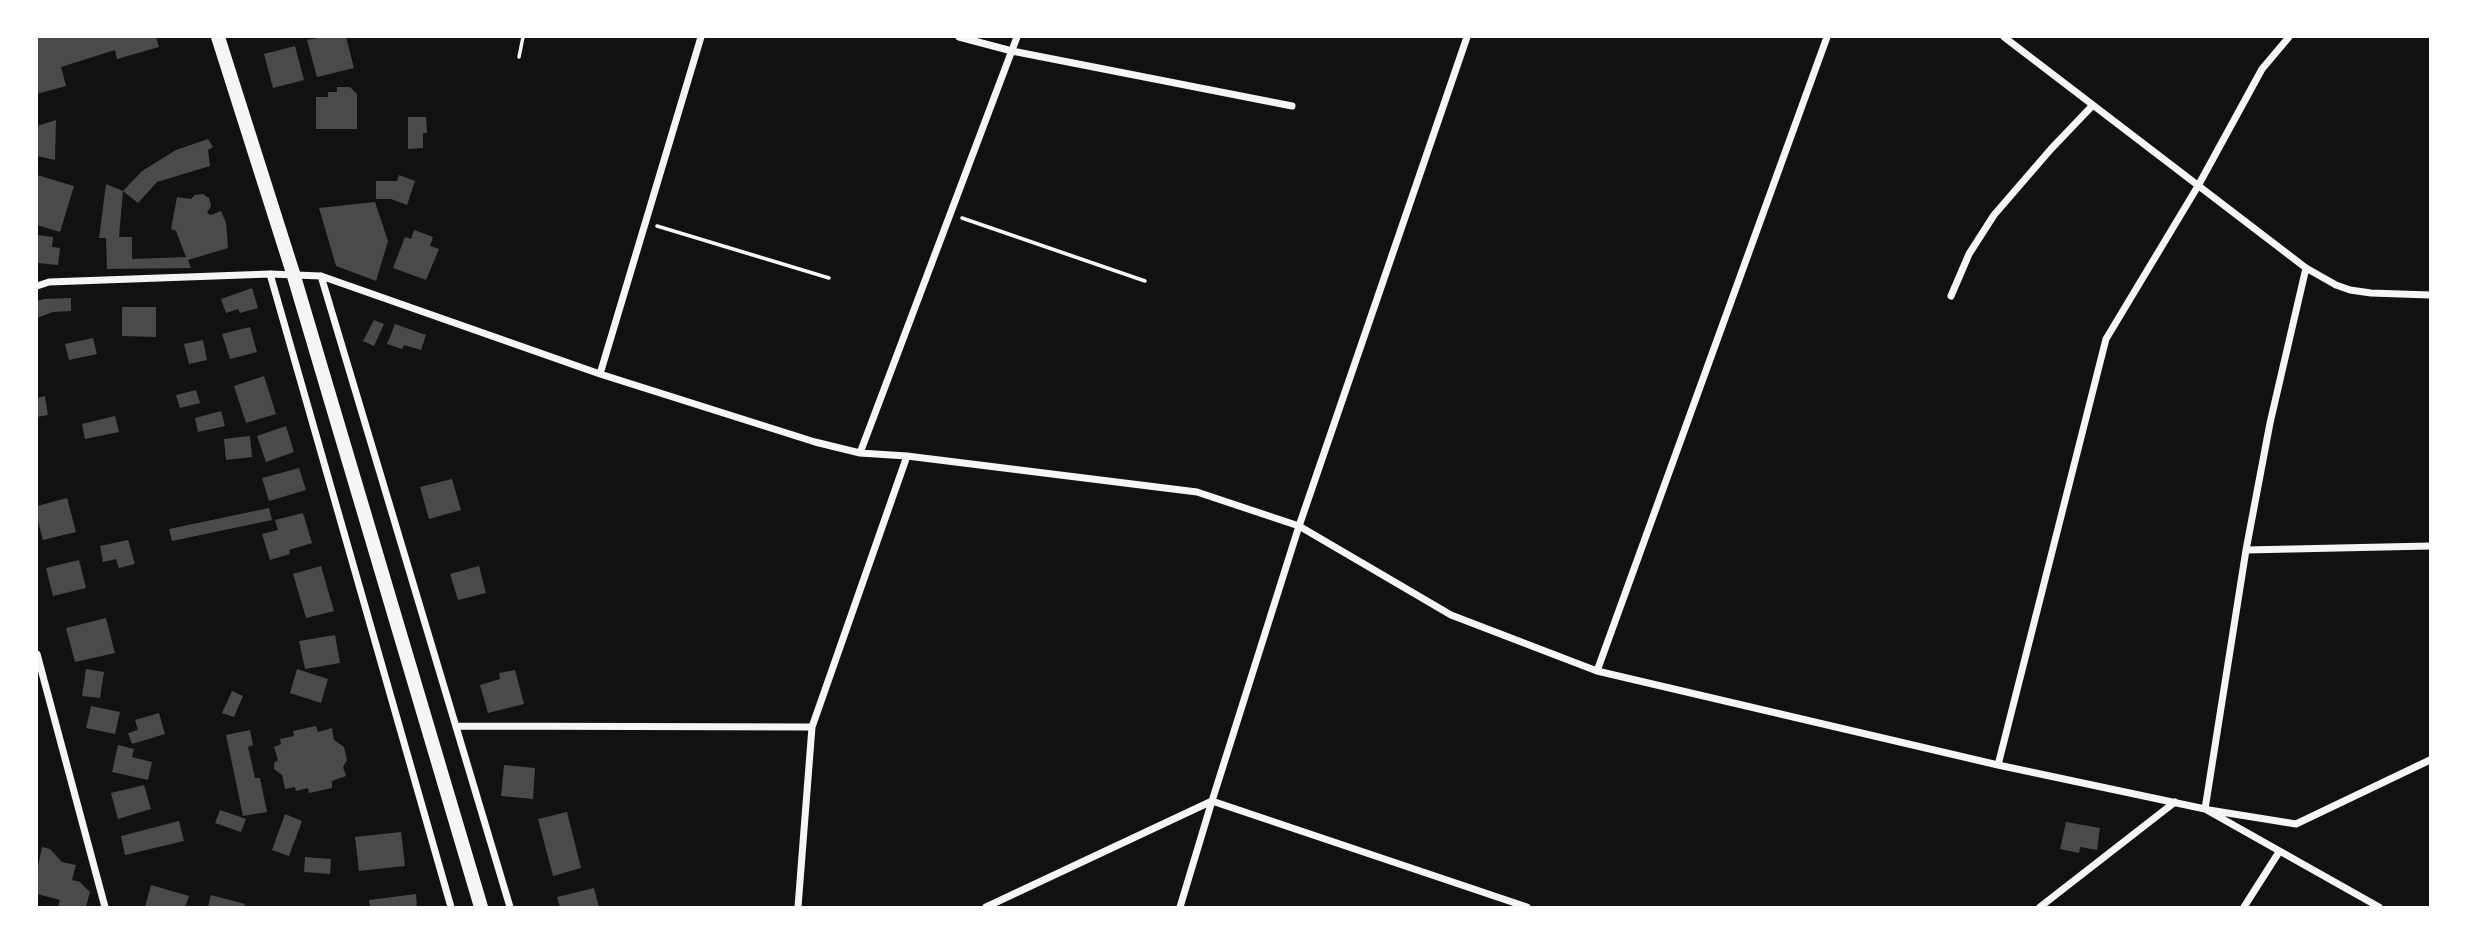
<!DOCTYPE html>
<html>
<head>
<meta charset="utf-8">
<style>
  body { margin:0 }
  #map { position:relative; width:2467px; height:944px; overflow:hidden; background:#111; font-family:Raleway,sans-serif }
  canvas { display:block }
  .frame { position:absolute; inset:0; border:38px solid #fff; pointer-events:none }
</style>
</head>
<body>
<div id="map">
<canvas width="2467" height="944"></canvas>
<div class="frame"></div>
</div>
<script>
const context = document.querySelector('canvas').getContext('2d');
context.lineJoin = 'round';
function fill(path, color) {
  context.fillStyle = color;
  context.fill(path, 'evenodd');
}
function shape(rows) {
  const path = new Path2D();
  for (const r of rows) {
    path.moveTo(r[0], r[1]);
    for (let i = 2; i < r.length; i += 2) path.lineTo(r[i], r[i + 1]);
  }
  return path;
}
function trace(path, color, width, dash) {
  context.strokeStyle = color;
  context.lineWidth = width;
  context.lineCap = dash ? 'butt' : 'round';
  context.setLineDash(dash || []);
  context.stroke(path);
}
fill(shape([
  [37,37,156,37,159,47,117,59,115,50,61,67,66,86,37,94],
  [323,37,346,37,354,68,317,77,307,40],
  [295,46,304,80,273,88,264,54],
  [337,87,350,87,357,94,357,129,316,129,316,97,328,97,328,92,337,92],
  [408,117,426,117,427,133,423,133,423,148,408,149],
  [56,120,55,160,37,156,37,126],
  [208,139,213,147,208,150,210,166,157,182,138,203,123,191,119,237,132,237,132,259,186,257,176,231,171,229,177,197,191,199,195,195,203,194,209,198,211,206,207,213,211,215,221,211,226,223,228,248,188,260,191,268,107,269,106,238,99,238,106,184,123,191,142,171,176,150],
  [37,175,74,186,60,232,37,225],
  [399,175,415,181,407,205,391,199,376,199,376,181,397,181],
  [375,202,388,241,376,281,336,266,319,208],
  [414,230,433,237,430,246,439,249,426,280,393,268,405,237,411,239],
  [37,235,53,237,52,247,60,248,58,265,37,263],
  [252,288,258,308,240,313,238,309,226,313,221,299],
  [71,298,71,311,53,312,37,318,37,301,44,299],
  [122,307,156,307,156,337,122,336],
  [374,320,384,324,374,346,363,341],
  [395,324,426,335,421,350,404,345,402,349,387,344],
  [250,327,257,352,230,359,222,334],
  [93,338,97,354,69,360,65,344],
  [203,340,207,360,189,364,184,344],
  [264,376,276,414,246,423,234,386],
  [196,390,200,403,180,408,176,395],
  [45,396,48,415,37,417,37,398],
  [221,411,225,426,198,432,195,418],
  [115,416,119,432,85,439,82,424],
  [286,426,294,452,266,462,257,436],
  [250,436,252,457,226,460,224,439],
  [299,468,306,490,269,501,262,478],
  [452,479,461,510,429,519,420,487],
  [67,498,76,532,43,540,37,518,37,506],
  [269,508,272,520,172,541,169,529],
  [303,513,312,543,289,550,290,554,270,560,262,534,278,530,275,520],
  [128,540,135,564,119,568,116,559,103,562,100,546],
  [79,560,86,588,53,596,46,568],
  [321,566,334,611,306,618,293,574],
  [479,566,486,593,458,600,450,574],
  [106,618,115,653,75,662,66,628],
  [335,635,340,663,305,669,299,641],
  [86,669,104,672,100,698,82,696],
  [297,669,328,679,321,703,290,693],
  [515,670,524,704,488,713,480,685,500,679,499,673],
  [232,691,243,696,234,717,222,713],
  [91,706,120,712,115,734,86,728],
  [159,713,165,734,132,744,128,733,138,730,135,720],
  [316,726,318,732,332,728,334,740,344,747,347,760,343,767,346,776,332,781,332,788,309,793,308,788,296,791,295,787,285,789,282,775,274,769,274,763,278,760,274,747,281,744,280,739,294,736,293,731],
  [250,730,253,745,248,747,255,778,260,778,267,812,243,816,226,735],
  [118,745,134,749,132,757,152,762,148,780,112,772],
  [504,765,535,768,533,799,501,796],
  [144,785,151,809,118,819,111,793],
  [220,810,246,819,241,832,215,823],
  [567,812,581,868,553,876,538,819],
  [285,814,302,821,289,856,272,850],
  [179,821,184,841,125,855,121,836],
  [2066,822,2100,828,2097,850,2080,847,2079,853,2060,849],
  [401,832,405,866,359,871,355,837],
  [42,847,50,849,62,862,76,865,72,880,80,882,90,892,86,907,58,907,60,900,37,894,37,871],
  [305,857,331,859,330,874,304,872],
  [151,885,189,896,185,907,145,907],
  [594,888,599,907,560,907,557,897],
  [416,894,417,907,370,907,369,900],
  [211,895,245,904,244,907,208,907]
]), '#4a4a4a');
trace(shape([
  [519,57,523,37],
  [962,218,1145,281],
  [657,226,829,278]
]), '#f5f5f5', 3.5);
trace(shape([
  [959,37,1012,51,1292,106],
  [2004,37,2306,268,2336,285,2350,290,2371,293,2430,295],
  [270,274,451,907],
  [321,276,510,907],
  [37,286,49,282,270,274,321,276,600,374,815,442,860,453,907,456,1197,492,1299,526,1451,615,1597,671,1998,765,2205,809,2379,907],
  [1951,296,1969,254,1994,215,2051,149,2093,105],
  [600,374,701,37],
  [860,453,1017,37],
  [2246,550,2430,546],
  [37,654,105,907],
  [1597,671,1827,37],
  [456,726,812,727],
  [1998,765,2106,339,2198,186,2262,69,2289,37],
  [2205,809,2246,550,2270,423,2306,268],
  [2209,810,2296,824,2430,760],
  [798,907,812,727,907,456],
  [986,907,1212,801,1299,526,1467,37],
  [1180,907,1212,801,1527,907],
  [2040,907,2175,802],
  [2244,907,2279,852]
]), '#f5f5f5', 7);
trace(shape([
  [218,37,293,273,481,907]
]), '#f5f5f5', 14);
</script>
</body>
</html>
